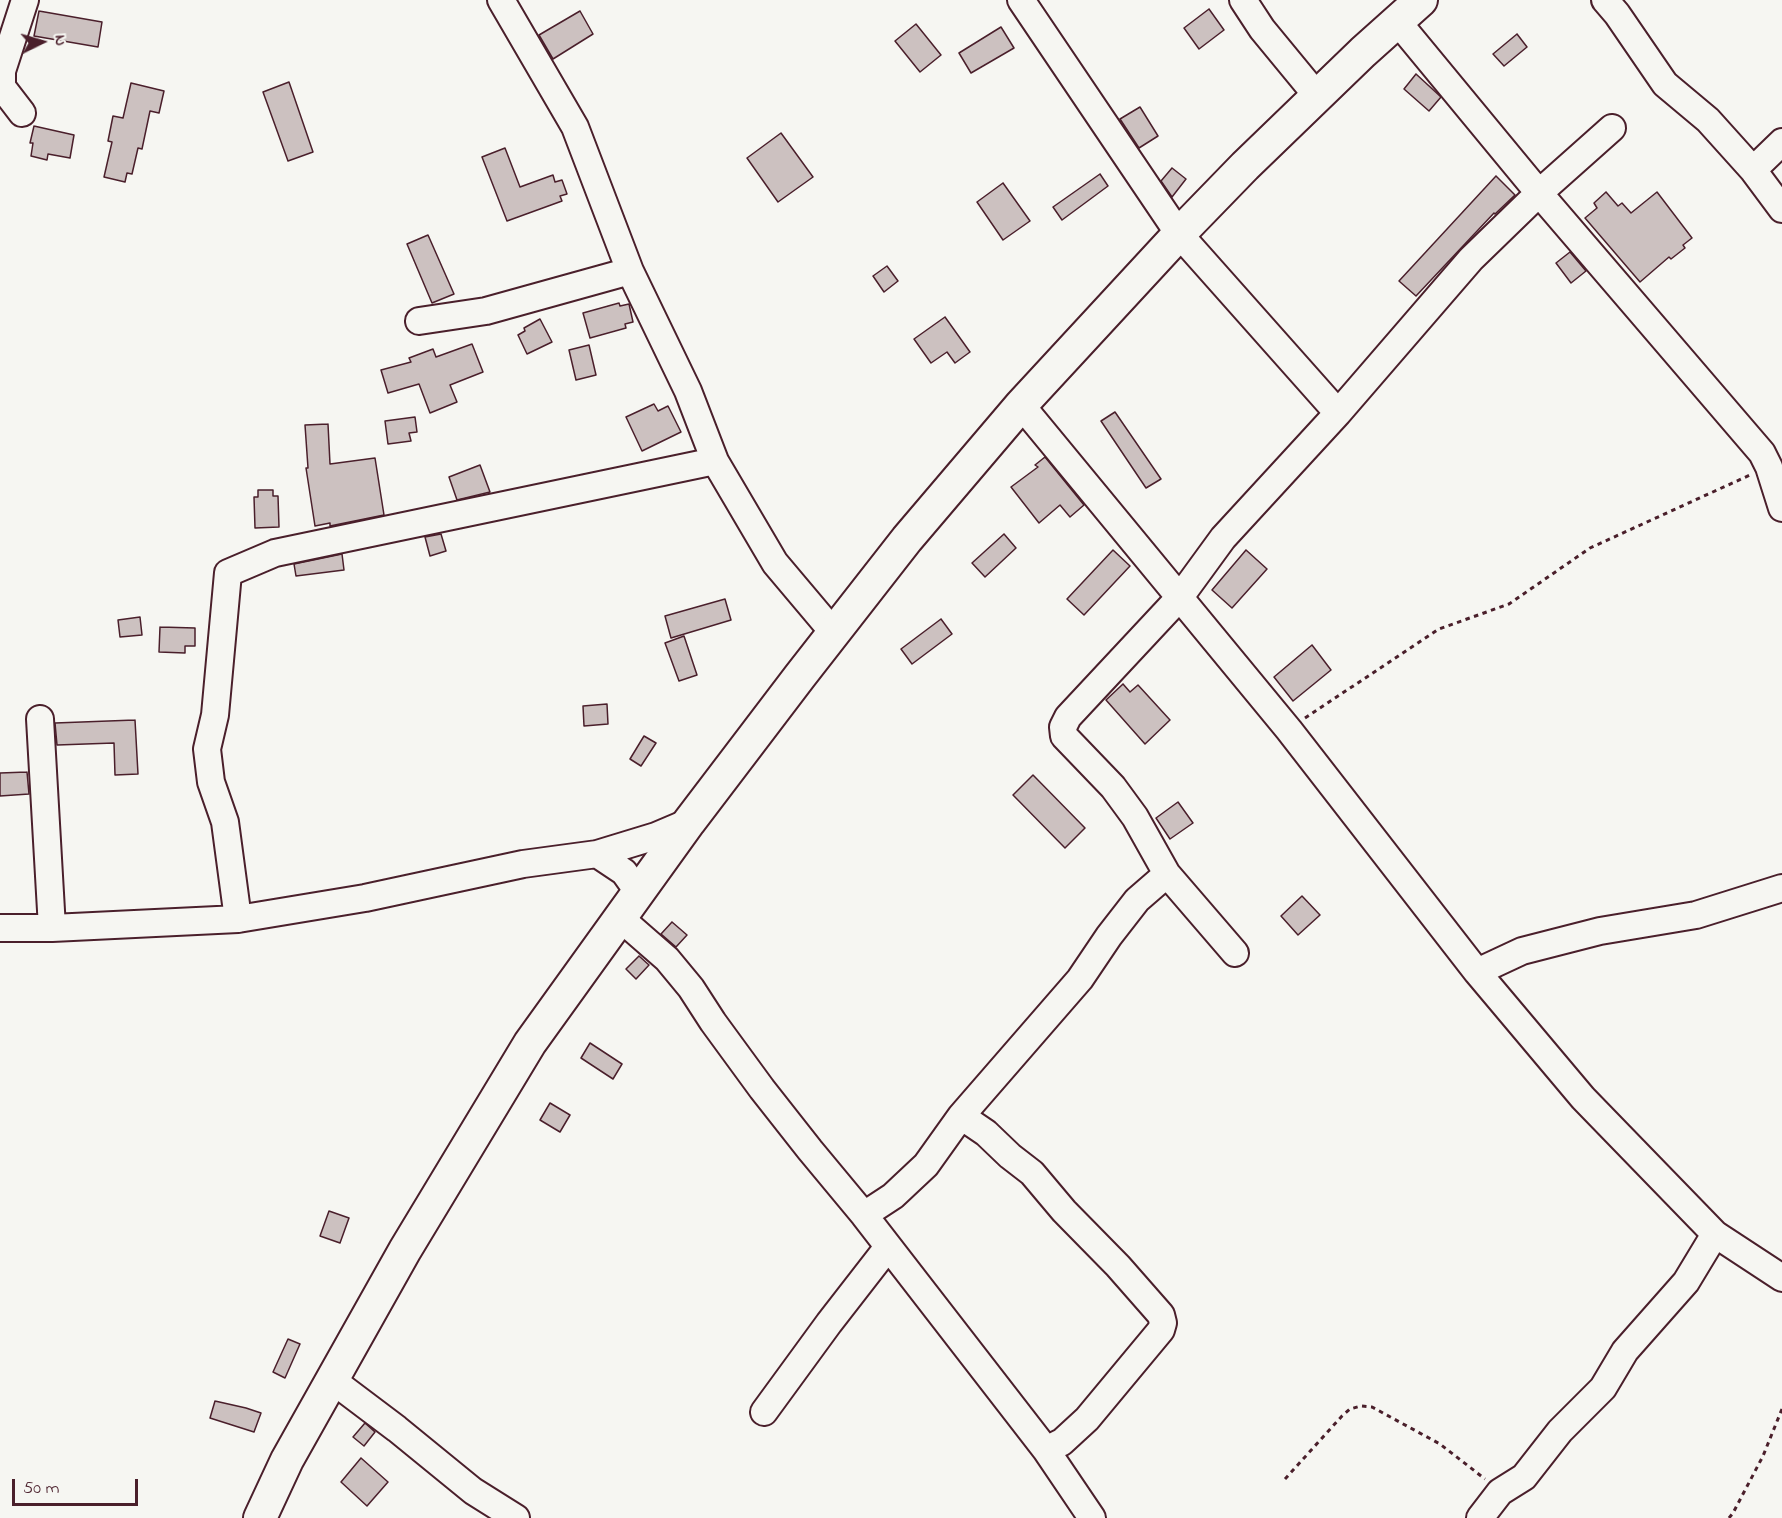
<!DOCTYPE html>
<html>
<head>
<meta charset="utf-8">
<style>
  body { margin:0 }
  #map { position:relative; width:1782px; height:1518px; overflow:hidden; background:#f6f6f2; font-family:"Indie Flower",sans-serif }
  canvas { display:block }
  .north { position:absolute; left:12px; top:12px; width:60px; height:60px; -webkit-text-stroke:4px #f6f6f2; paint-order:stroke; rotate:85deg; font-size:16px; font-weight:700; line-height:24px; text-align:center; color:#4a1f2b }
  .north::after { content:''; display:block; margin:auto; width:21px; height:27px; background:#4a1f2b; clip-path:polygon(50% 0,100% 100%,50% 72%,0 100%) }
  .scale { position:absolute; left:12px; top:1479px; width:126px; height:27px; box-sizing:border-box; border:3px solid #4a1f2b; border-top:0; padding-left:8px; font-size:18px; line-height:21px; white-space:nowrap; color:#4a1f2b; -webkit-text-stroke:4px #f6f6f2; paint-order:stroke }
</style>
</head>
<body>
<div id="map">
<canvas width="1782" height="1518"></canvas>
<div class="north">N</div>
<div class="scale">50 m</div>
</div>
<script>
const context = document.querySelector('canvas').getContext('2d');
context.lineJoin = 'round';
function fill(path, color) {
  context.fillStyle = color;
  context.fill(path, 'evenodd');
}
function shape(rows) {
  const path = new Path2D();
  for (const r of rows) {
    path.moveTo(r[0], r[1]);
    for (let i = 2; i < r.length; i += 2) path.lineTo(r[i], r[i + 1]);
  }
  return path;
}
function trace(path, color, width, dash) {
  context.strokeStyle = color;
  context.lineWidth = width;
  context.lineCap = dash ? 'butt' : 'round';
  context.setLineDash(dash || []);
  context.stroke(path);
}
const building = shape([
  [1209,9,1224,30,1199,49,1184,28,1209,9],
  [39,11,102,22,98,47,34,36,39,11],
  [580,11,593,34,553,59,539,35,580,11],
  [916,24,941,55,920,72,895,41,916,24],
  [1001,27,1014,48,971,73,959,53,1001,27],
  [1517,34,1527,47,1504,66,1493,54,1517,34],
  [1416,74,1441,97,1429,111,1404,89,1416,74],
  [289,82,313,152,288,161,263,92,289,82],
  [131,83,164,91,159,113,150,111,142,149,138,148,132,174,127,173,125,182,104,177,112,142,108,141,113,116,123,118,131,83],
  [1140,107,1158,136,1139,148,1120,119,1140,107],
  [34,126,74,135,70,158,48,154,47,160,31,156,33,143,30,143,34,126],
  [781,133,813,177,778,202,747,158,781,133],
  [505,148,520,187,553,175,555,182,562,180,567,194,560,196,562,201,507,221,482,157,505,148],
  [1172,168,1186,179,1172,197,1161,181,1172,168],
  [1100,174,1108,186,1062,220,1053,207,1100,174],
  [1496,176,1515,195,1495,214,1494,213,1416,296,1399,281,1496,176],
  [1003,183,1030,221,1003,240,977,202,1003,183],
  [1606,192,1618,206,1622,203,1631,213,1657,192,1692,238,1683,245,1685,248,1671,259,1669,257,1640,282,1585,218,1597,208,1594,203,1606,192],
  [428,235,454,294,432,303,407,244,428,235],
  [1570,252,1586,271,1571,283,1556,263,1570,252],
  [887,266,898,281,884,292,873,276,887,266],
  [619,303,620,306,629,304,633,322,625,324,626,328,590,338,583,313,619,303],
  [945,317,970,352,955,363,947,352,931,363,914,339,945,317],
  [540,319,552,342,527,354,518,335,525,331,524,328,540,319],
  [472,344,483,372,450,385,457,402,430,413,419,384,388,393,381,370,411,362,409,358,433,349,436,357,472,344],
  [589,345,596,375,576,380,569,350,589,345],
  [654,404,658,411,668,406,681,432,642,451,626,417,654,404],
  [1115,412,1161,479,1146,488,1101,421,1115,412],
  [415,417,417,432,409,433,411,441,388,444,385,421,415,417],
  [328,424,330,464,375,458,384,515,330,526,330,523,315,526,306,468,308,468,305,425,328,424],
  [1045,457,1084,505,1070,517,1060,505,1039,523,1011,487,1038,467,1035,465,1045,457],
  [480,465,490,492,457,500,449,477,480,465],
  [258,490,273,490,273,496,278,496,279,527,255,528,254,497,258,497,258,490],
  [441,534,446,551,430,556,425,537,441,534],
  [1004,534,1016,548,985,577,972,563,1004,534],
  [1113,550,1130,566,1084,615,1067,599,1113,550],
  [1246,550,1267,569,1232,608,1212,590,1246,550],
  [342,554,344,570,296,576,294,564,342,554],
  [725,599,731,620,671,638,665,616,725,599],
  [140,617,142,635,120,637,118,620,140,617],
  [941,619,952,634,912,664,901,649,941,619],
  [160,627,195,628,195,646,185,646,185,653,159,652,160,627],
  [684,636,697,675,679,681,665,643,684,636],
  [1312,645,1331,670,1293,701,1274,677,1312,645],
  [1123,684,1130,692,1138,685,1170,720,1145,744,1106,700,1123,684],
  [607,704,608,724,584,726,583,706,607,704],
  [135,720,138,774,115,775,114,743,57,745,55,723,135,720],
  [644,736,656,743,641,766,630,759,644,736],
  [27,772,29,794,0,796,0,773,27,772],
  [1033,775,1085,828,1065,848,1013,795,1033,775],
  [1178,802,1193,823,1170,839,1156,818,1178,802],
  [1302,896,1320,915,1298,935,1281,916,1302,896],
  [672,922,687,935,676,947,661,934,672,922],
  [639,956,649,965,636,979,626,969,639,956],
  [590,1043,622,1064,613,1079,581,1058,590,1043],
  [550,1103,570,1115,560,1132,540,1120,550,1103],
  [329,1211,349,1218,340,1243,320,1236,329,1211],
  [288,1339,300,1344,285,1378,273,1372,288,1339],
  [215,1401,246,1408,261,1413,254,1432,210,1418,215,1401],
  [365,1423,375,1432,364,1446,353,1437,365,1423],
  [361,1458,388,1482,367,1506,341,1482,361,1458]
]);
fill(building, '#ccc1c0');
trace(building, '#4a1f2b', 1.5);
const minor = shape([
  [501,0,575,127,630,271,688,391,715,461,775,563,834,633],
  [1021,0,1179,234,1338,413],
  [1243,0,1262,29,1318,97],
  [1605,0,1617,14,1665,84,1708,120,1753,170,1782,209],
  [1397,21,1539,193,1762,453,1769,467,1782,508],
  [22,113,2,87,2,71,25,0],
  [1753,170,1782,142],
  [419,321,486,311,630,271],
  [1021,405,1289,730,1477,972,1583,1098,1715,1234,1782,1278],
  [40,719,52,928],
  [597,854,624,872,639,893],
  [1167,874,1235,953],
  [620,918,667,959,691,988,713,1022,762,1089,810,1150,864,1215,1046,1450,1092,1518],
  [238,919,225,822,211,782,207,749,215,715,228,573,275,553,715,461],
  [0,928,52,928,238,919,365,898,523,864,597,854,656,836,689,822],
  [1477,972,1522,951,1600,931,1696,915,1782,888],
  [961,1116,986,1133,1010,1156,1032,1173,1064,1211,1118,1266,1161,1315,1163,1323,1161,1330,1087,1419,1062,1442,1046,1450],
  [864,1215,893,1196,926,1165,961,1116,1080,979,1109,936,1137,900,1167,874,1135,817,1113,787,1064,736,1063,727,1068,717,1180,597,1223,538,1338,413,1471,259,1539,193,1612,128],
  [332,1380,397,1429,473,1491,516,1518],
  [764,1412,829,1323,888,1247],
  [1480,1518,1500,1492,1524,1477,1560,1431,1603,1388,1625,1351,1686,1282,1715,1234]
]);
const major = shape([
  [260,1518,287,1460,405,1250,530,1043,689,822,800,676,907,539,1021,405,1179,234,1245,166,1363,52,1421,0]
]);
trace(minor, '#4a1f2b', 30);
trace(major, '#4a1f2b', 36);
trace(shape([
  [1305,718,1439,629,1509,604,1590,548,1750,475],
  [1285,1479,1342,1416,1350,1409,1361,1406,1372,1407,1440,1444,1485,1479],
  [1729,1518,1733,1513,1763,1456,1782,1409]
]), '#4a1f2b', 3, [4.5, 4.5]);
trace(minor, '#f6f6f2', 26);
trace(major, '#f6f6f2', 32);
</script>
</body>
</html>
